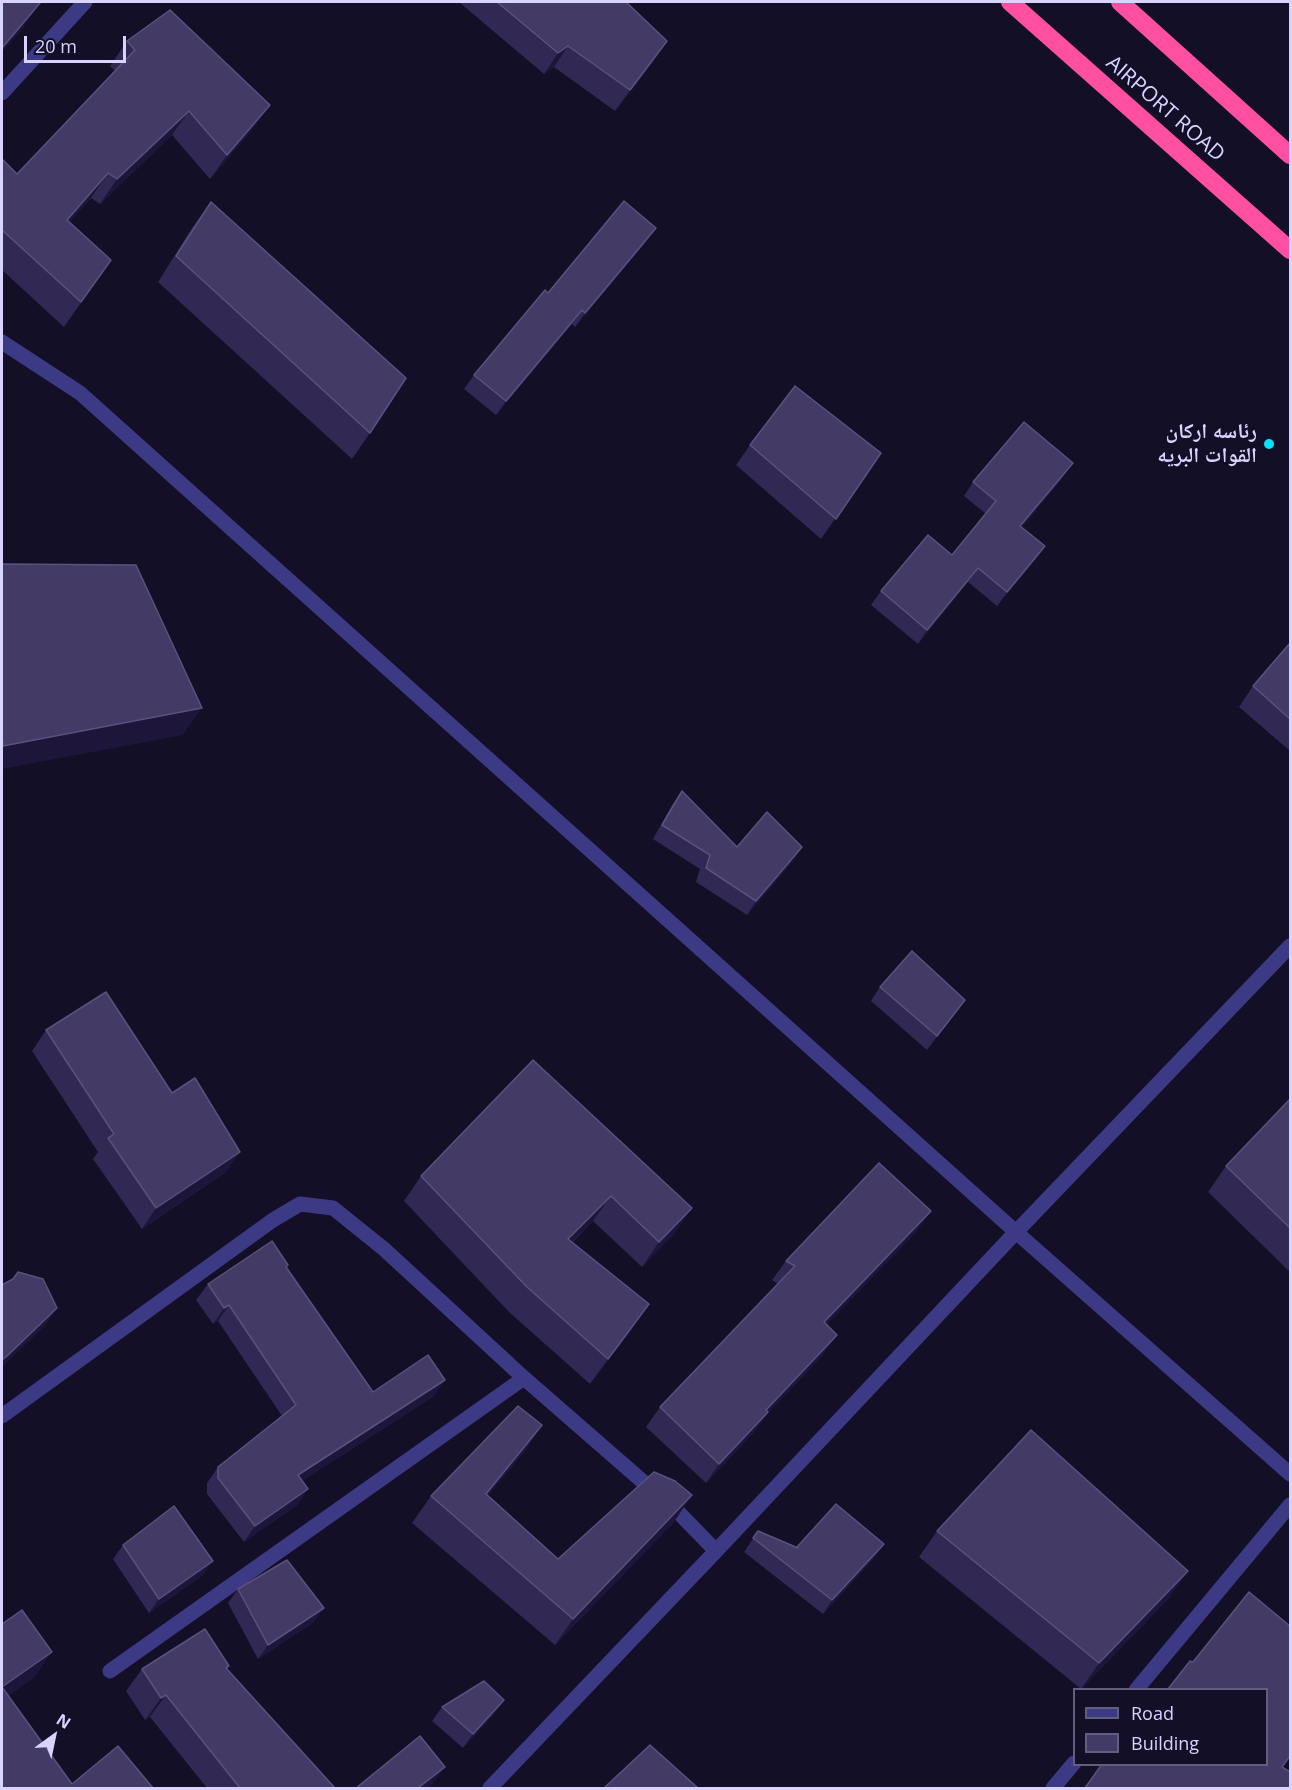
<!DOCTYPE html>
<html>
<head>
<meta charset="utf-8">
<style>
  body { margin:0 }
  #map { position:relative; width:1292px; height:1790px; overflow:hidden; background:#130f26; font-family:"Open Sans",sans-serif }
  canvas { display:block }
  .frame { position:absolute; inset:0; border:3px solid #d9d4ff; pointer-events:none }
  .legend { position:absolute; left:1073px; top:1688px; width:195px; height:78px; box-sizing:border-box; background:#130f26; border:2px solid #625e7d; margin:0; padding:8px 10px; list-style:none; font-size:18px; color:#d9d4ff }
  .legend li { display:flex; align-items:center; gap:12px; height:30px }
  .legend b { width:30px; border:2px solid #625e7d }
  .north { position:absolute; left:24px; top:1706px; width:60px; height:60px; -webkit-text-stroke:4px #130f26; paint-order:stroke; rotate:33deg; font-size:16px; font-weight:700; line-height:24px; text-align:center; color:#d9d4ff }
  .north::after { content:''; display:block; margin:auto; width:21px; height:27px; background:#d9d4ff; clip-path:polygon(50% 0,100% 100%,50% 72%,0 100%) }
  .scale { position:absolute; left:24px; top:36px; width:102px; height:27px; box-sizing:border-box; border:3px solid #d9d4ff; border-top:0; padding-left:8px; font-size:18px; line-height:21px; white-space:nowrap; color:#d9d4ff; -webkit-text-stroke:4px #130f26; paint-order:stroke }
</style>
</head>
<body>
<div id="map">
<canvas width="1292" height="1790"></canvas>
<div class="frame"></div>
<ul class="legend">
<li><b style="height:8px;background:#3d3a85"></b>Road</li>
<li><b style="height:16px;background:#433a66"></b>Building</li>
</ul>
<div class="north">N</div>
<div class="scale">20 m</div>
</div>
<script>
const context = document.querySelector('canvas').getContext('2d');
context.lineJoin = 'round';
function shape(rows) {
  const path = new Path2D();
  for (const r of rows) {
    path.moveTo(r[0], r[1]);
    for (let i = 2; i < r.length; i += 2) path.lineTo(r[i], r[i + 1]);
  }
  return path;
}
function trace(path, color, width, dash) {
  context.strokeStyle = color;
  context.lineWidth = width;
  context.lineCap = dash ? 'butt' : 'round';
  context.setLineDash(dash || []);
  context.stroke(path);
}
function fill(path, color) {
  context.fillStyle = color;
  context.fill(path, 'evenodd');
}
function label(font, color, halo, rows, align = 'center') {
  context.font = font + ' "Open Sans","Noto Naskh Arabic",sans-serif';
  context.lineWidth = 4.5;
  context.setLineDash([]);
  context.textBaseline = 'middle';
  context.strokeStyle = halo;
  context.fillStyle = color;
  for (const [text, x, y, turn = 0] of rows) {
    context.save();
    context.translate(x, y);
    context.rotate((+turn || 0) * Math.PI / 180);
    context.textAlign = isNaN(turn) ? turn : align;
    if (halo) context.strokeText(text, 0, 0);
    context.fillText(text, 0, 0);
    context.restore();
  }
}
trace(shape([
  [2,93,85,2],
  [2,342,80,393,1016,1232,1290,1474],
  [2,1416,273,1220,300,1204,333,1208,384,1249,524,1378,680,1514,716,1551],
  [110,1671,524,1378],
  [1136,1690,1290,1505],
  [490,1788,716,1551,1016,1232,1290,946],
  [1053,1788,1074,1763]
]), '#3d3a85', 15);
trace(shape([
  [1010,2,1290,250],
  [1120,2,1290,155]
]), '#ff4fa3', 18);
fill(shape([
  [459,2,626,2,653,62,615,111,554,67,544,74],
  [127,41,252,130,210,179,172,135,100,204,91,198,69,222,111,260,64,327,2,270,2,159,17,174,115,71,110,66],
  [211,202,370,433,352,459,158,282,192,228],
  [646,242,575,327,572,324,496,415,464,389,474,375,548,293],
  [750,445,881,453,821,539,736,465],
  [1063,477,1022,527,1045,546,1035,560,997,606,968,582,918,644,871,605,881,591,952,555,986,514,964,496,973,482],
  [1290,643,1290,751,1239,707,1253,686],
  [682,791,737,847,793,861,747,915,696,882,700,869,653,839,672,805],
  [880,987,965,1000,927,1050,871,1001],
  [46,1030,172,1093,226,1172,142,1229,93,1159,98,1152,32,1051],
  [533,1060,675,1233,642,1267,593,1221,572,1243,632,1329,590,1384,509,1312,404,1201,421,1176],
  [1290,1099,1290,1272,1208,1192,1226,1166],
  [917,1231,826,1325,823,1355,768,1413,754,1432,706,1483,646,1427,660,1407,778,1284,772,1280,786,1261],
  [286,1267,373,1392,434,1396,302,1481,308,1489,297,1505,244,1542,207,1494,207,1483,218,1467,282,1416,218,1321,213,1324,196,1300,208,1284],
  [542,1425,524,1452,488,1495,558,1559,674,1522,555,1645,412,1523,431,1496],
  [758,1531,797,1547,884,1544,874,1558,823,1614,744,1552],
  [937,1531,1170,1597,1081,1689,919,1557],
  [123,1545,203,1575,149,1613,113,1559],
  [238,1589,314,1622,258,1659,228,1603],
  [142,1669,227,1669,335,1788,207,1788,150,1717,145,1720,126,1691],
  [442,1707,494,1714,463,1748,432,1721]
]), '#312854');
fill(shape([
  [40,3,23,28,2,53,2,48],
  [667,41,653,62,615,111,630,90],
  [568,46,554,67,544,74,558,53],
  [270,105,252,130,210,179,227,155],
  [189,111,172,135,100,204,117,179],
  [108,173,91,198,50,244,67,220],
  [656,228,646,242,575,327,585,313],
  [582,310,572,324,496,415,506,401],
  [1073,463,1063,477,1011,540,1020,526],
  [1045,546,1035,560,997,606,1007,592],
  [978,568,968,582,918,644,927,630],
  [202,708,183,735,2,769,2,748,3,746],
  [802,847,793,861,747,915,756,901],
  [240,1152,226,1172,142,1229,156,1208],
  [611,1196,593,1221,550,1264,568,1239],
  [692,1208,675,1233,642,1267,659,1242],
  [931,1211,917,1231,810,1342,824,1322],
  [649,1304,632,1329,590,1384,608,1359],
  [229,1305,218,1321,213,1324,224,1308],
  [57,1308,45,1326,2,1367,2,1360],
  [837,1335,823,1355,768,1413,754,1432,706,1483,719,1464,766,1410],
  [445,1380,434,1396,287,1491,298,1475],
  [542,1425,524,1452,468,1520,486,1494],
  [308,1489,297,1505,244,1542,255,1526],
  [692,1495,674,1522,555,1645,573,1619],
  [884,1544,874,1558,823,1614,832,1600],
  [213,1561,203,1575,149,1613,159,1599],
  [1188,1571,1170,1597,1081,1689,1099,1663],
  [324,1608,314,1622,258,1659,268,1645],
  [52,1652,35,1677,2,1701,2,1688],
  [166,1695,150,1717,145,1720,161,1698],
  [504,1700,494,1714,463,1748,473,1734],
  [445,1767,431,1786,428,1788,418,1788]
]), '#1d163a');
const building = shape([
  [2,2,38,2,40,3,2,48,2,2],
  [497,2,626,2,667,41,630,90,568,46,558,53,497,2],
  [170,10,270,105,227,155,189,111,117,179,108,173,67,220,111,260,81,302,2,230,2,159,17,174,135,50,127,41,170,10],
  [624,201,656,228,585,313,582,310,506,401,474,375,545,290,548,293,624,201],
  [211,202,406,378,370,433,176,256,211,202],
  [795,386,881,453,836,519,750,445,795,386],
  [1024,422,1073,463,1020,526,1045,546,1007,592,978,568,927,630,881,591,928,535,952,555,996,501,973,482,1024,422],
  [2,564,136,565,202,708,3,746,2,737,2,564],
  [1290,643,1290,719,1253,686,1290,643],
  [682,791,737,847,767,812,802,847,756,901,706,868,710,855,662,825,682,791],
  [912,951,965,1000,937,1036,880,987,912,951],
  [106,992,172,1093,195,1078,240,1152,156,1208,108,1138,114,1134,46,1030,106,992],
  [533,1060,692,1208,659,1242,611,1196,568,1239,649,1304,608,1359,527,1287,421,1176,533,1060],
  [1290,1099,1290,1228,1226,1166,1290,1099],
  [879,1163,931,1211,824,1322,837,1335,766,1410,768,1412,719,1464,660,1407,795,1266,786,1261,879,1163],
  [272,1241,288,1265,286,1267,373,1392,428,1355,445,1380,298,1475,308,1489,255,1526,218,1478,218,1467,296,1405,229,1305,224,1308,208,1284,272,1241],
  [18,1272,43,1279,57,1308,7,1356,2,1360,2,1285,13,1279,18,1272],
  [518,1406,542,1425,486,1494,558,1559,654,1472,675,1481,692,1495,573,1619,431,1496,518,1406],
  [1031,1430,1188,1571,1099,1663,937,1531,1031,1430],
  [836,1504,884,1544,832,1600,753,1538,758,1531,798,1548,797,1547,836,1504],
  [174,1506,213,1561,159,1599,123,1545,174,1506],
  [287,1560,324,1608,268,1645,238,1589,287,1560],
  [1249,1592,1290,1626,1290,1756,1282,1767,1290,1772,1290,1788,1085,1788,1102,1764,1266,1764,1266,1689,1168,1689,1190,1661,1193,1662,1249,1592],
  [22,1610,52,1652,2,1687,72,1784,118,1746,153,1788,2,1788,2,1624,22,1610],
  [205,1629,229,1666,226,1668,335,1788,240,1788,166,1695,161,1698,142,1669,205,1629],
  [484,1681,504,1700,473,1734,442,1707,484,1681],
  [420,1736,445,1767,418,1788,356,1788,420,1736],
  [650,1745,698,1788,604,1788,650,1745]
]);
fill(building, '#433a66');
trace(building, '#5a527e', 1.5);
for (const [x, y, r, color] of [
  [1269,444,6,"#00e5ff"]
]) {
  const dot = new Path2D();
  dot.arc(x, y, r, 0, 2 * Math.PI);
  context.fillStyle = color;
  context.fill(dot);
  trace(dot, '#130f26', 2);
}
label('21px', '#d9d4ff', '#130f26', [
  ["AIRPORT ROAD",1165,109,41]
]);
label('bold 21px', '#d9d4ff', '#130f26', [
  ["رئاسه اركان",1257,432],
  ["القوات البريه",1257,456]
], 'right');
</script>
</body>
</html>
